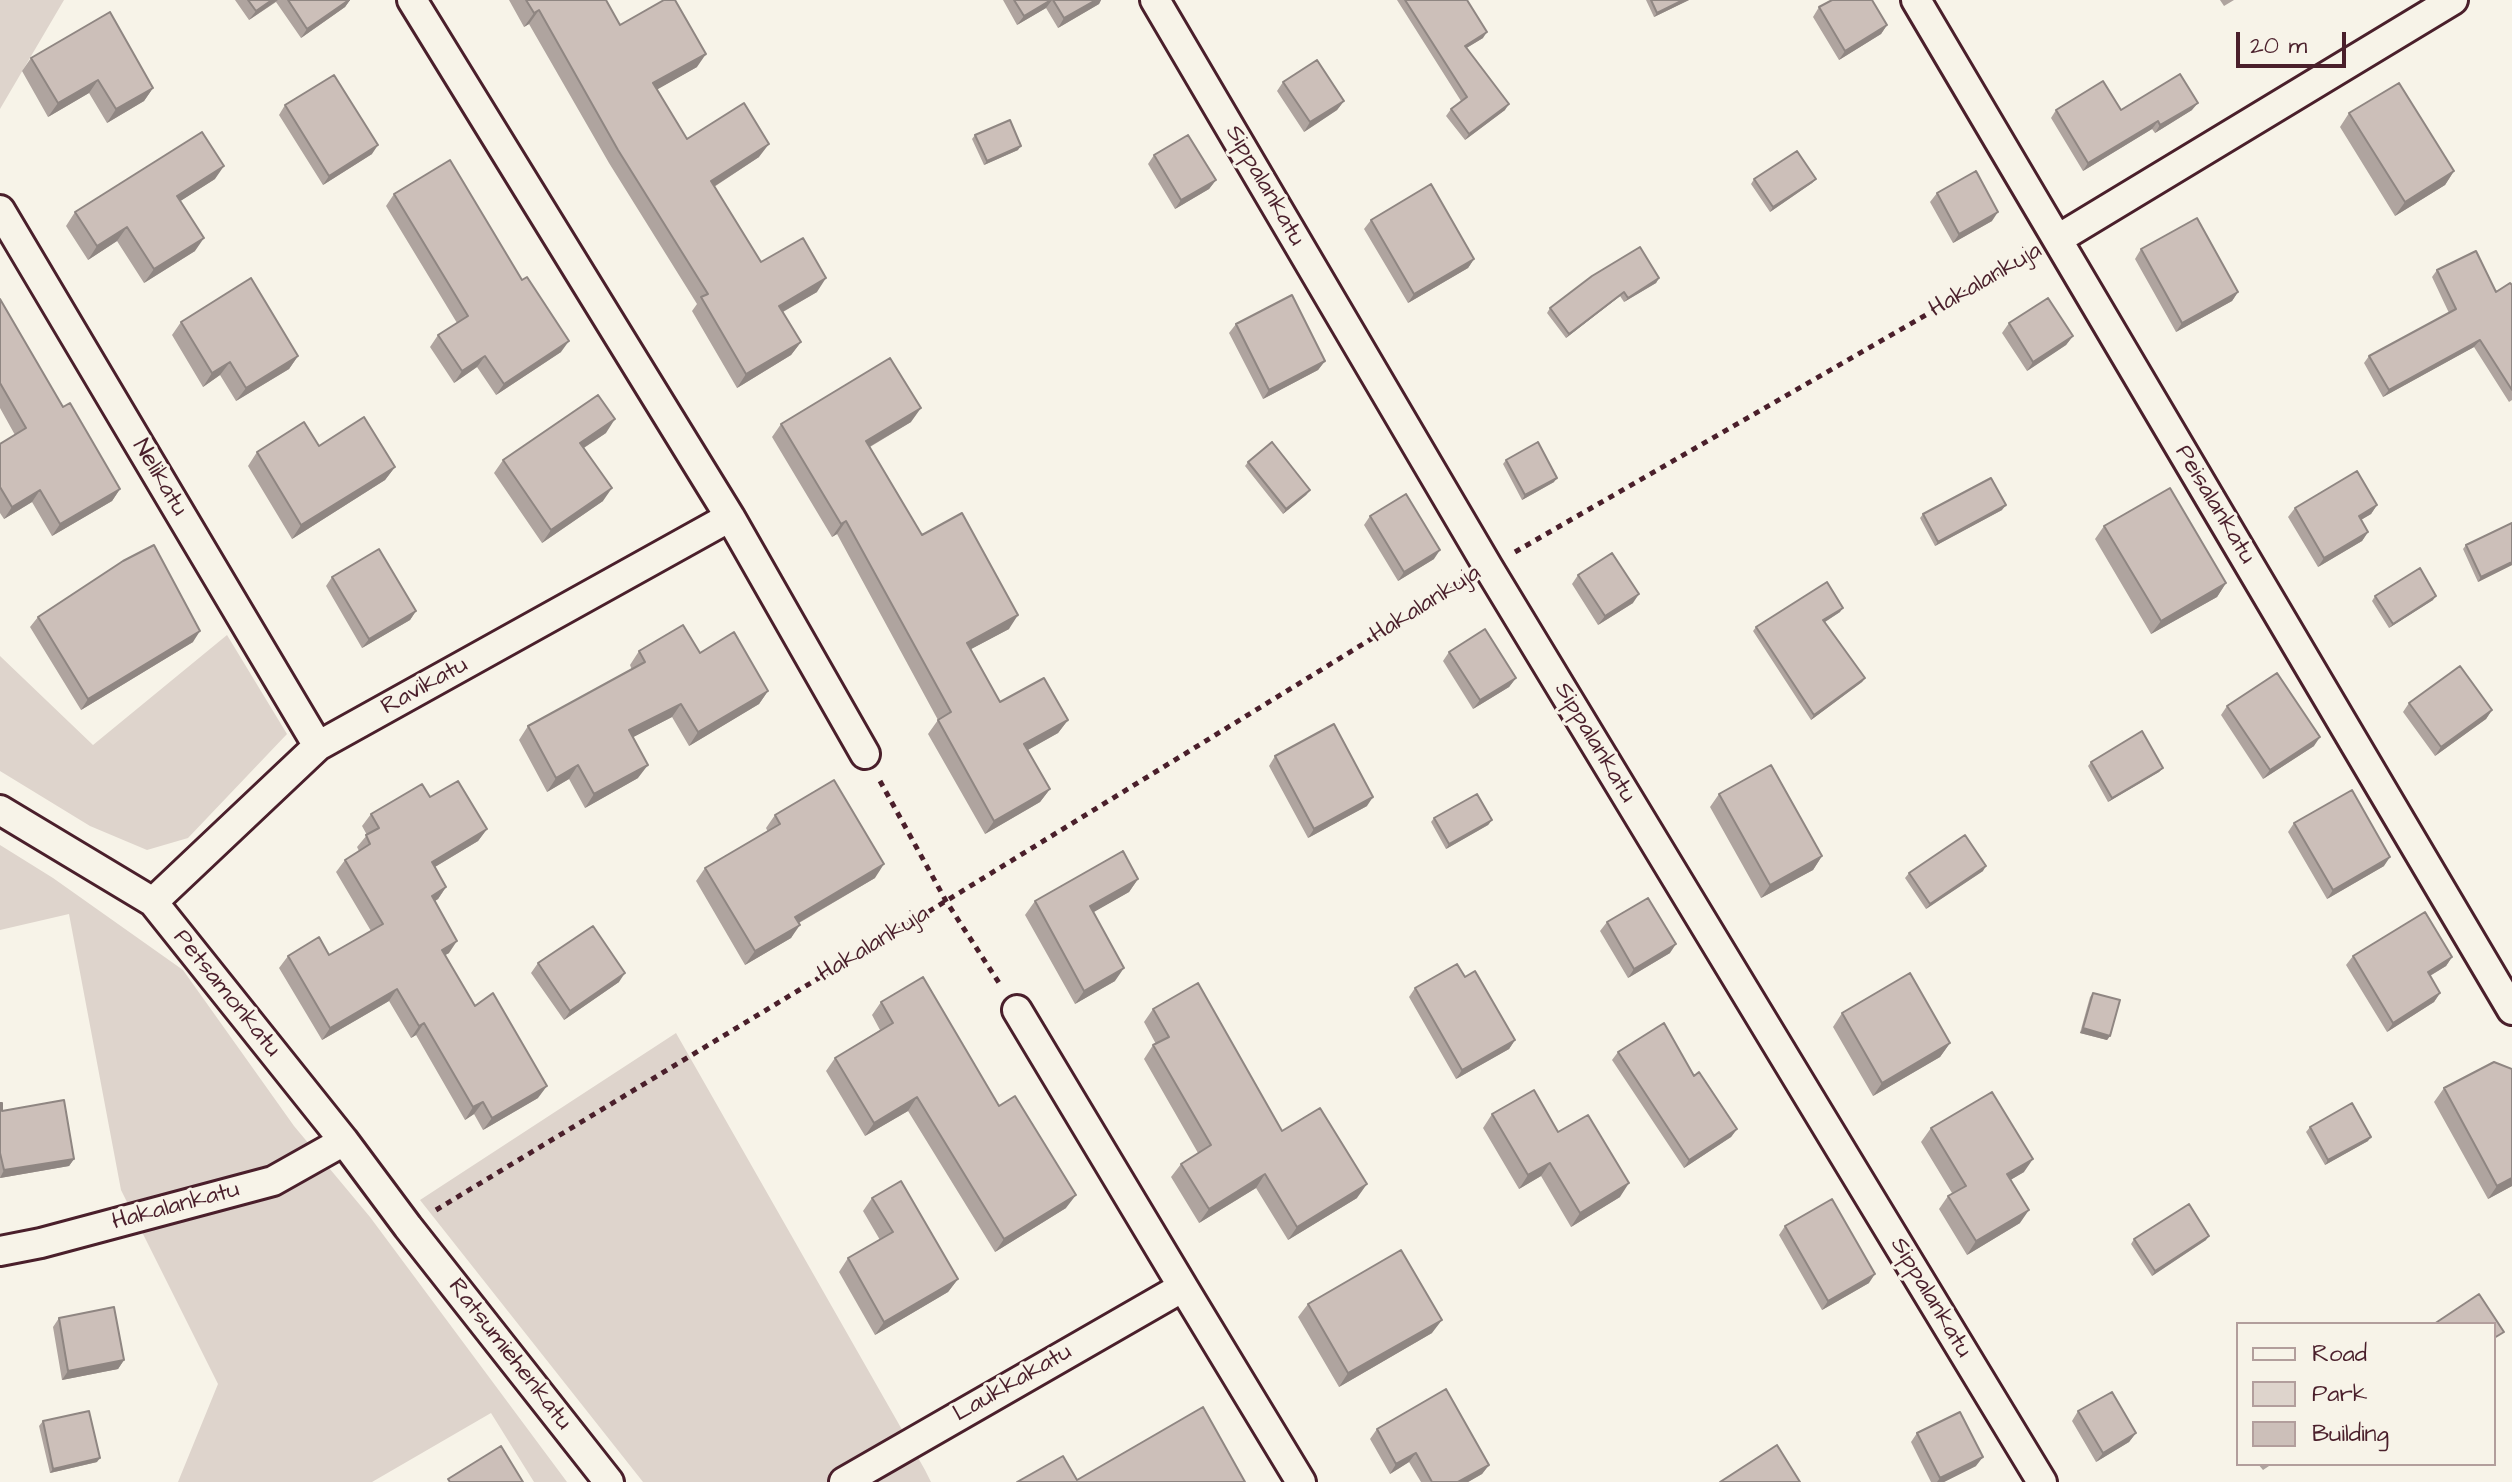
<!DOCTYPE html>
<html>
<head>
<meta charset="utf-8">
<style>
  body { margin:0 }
  #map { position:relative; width:2512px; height:1482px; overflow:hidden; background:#f7f3e8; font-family:"Architects Daughter",sans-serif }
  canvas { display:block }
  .legend { position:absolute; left:2236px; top:1322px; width:260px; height:144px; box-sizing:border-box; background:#f7f3e8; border:2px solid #b29e9c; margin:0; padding:10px 14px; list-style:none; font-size:24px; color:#4a1f2b }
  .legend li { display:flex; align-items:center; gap:16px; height:40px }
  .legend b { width:40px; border:2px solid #b29e9c }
  .scale { position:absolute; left:2236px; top:32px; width:110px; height:36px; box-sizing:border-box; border:4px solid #4a1f2b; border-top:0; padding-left:10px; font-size:24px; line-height:28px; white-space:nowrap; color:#4a1f2b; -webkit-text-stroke:6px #f7f3e8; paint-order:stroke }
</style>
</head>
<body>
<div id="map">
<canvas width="2512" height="1482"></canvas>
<ul class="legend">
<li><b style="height:10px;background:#f7f3e8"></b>Road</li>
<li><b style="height:22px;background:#ded4cc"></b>Park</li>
<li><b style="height:22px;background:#ccbfb9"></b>Building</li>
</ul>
<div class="scale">20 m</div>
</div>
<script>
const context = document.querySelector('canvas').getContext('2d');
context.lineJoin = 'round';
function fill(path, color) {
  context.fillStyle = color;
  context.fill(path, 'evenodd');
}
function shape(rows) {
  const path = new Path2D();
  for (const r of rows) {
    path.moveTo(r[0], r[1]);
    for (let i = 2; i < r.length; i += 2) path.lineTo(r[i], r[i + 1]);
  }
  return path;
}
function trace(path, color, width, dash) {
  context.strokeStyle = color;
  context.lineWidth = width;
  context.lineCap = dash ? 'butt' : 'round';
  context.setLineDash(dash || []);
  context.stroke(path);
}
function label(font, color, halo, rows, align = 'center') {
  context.font = font + ' "Architects Daughter",sans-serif';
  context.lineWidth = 6;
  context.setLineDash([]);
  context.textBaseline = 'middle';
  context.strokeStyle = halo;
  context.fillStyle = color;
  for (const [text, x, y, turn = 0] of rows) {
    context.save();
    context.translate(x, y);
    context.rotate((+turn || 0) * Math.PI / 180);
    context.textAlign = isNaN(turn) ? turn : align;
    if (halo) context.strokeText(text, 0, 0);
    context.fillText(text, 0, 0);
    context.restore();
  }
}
fill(shape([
  [0,0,64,0,0,109],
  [227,635,287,734,188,838,147,850,90,826,0,771,0,656,93,745],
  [0,845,53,878,183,970,294,1126,370,1217,567,1482,534,1482,491,1413,372,1482,178,1482,218,1384,121,1190,69,914,0,930],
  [676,1033,925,1470,931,1482,643,1482,420,1200]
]), '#ded4cc');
const street = shape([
  [412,0,730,517,865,754],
  [1155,0,1488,567,2042,1482],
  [1916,0,2512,1010],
  [0,210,318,746],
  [2058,239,2453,0],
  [0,810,153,902,344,1141,408,1227,609,1482],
  [153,902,318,746,730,517],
  [0,1251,41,1243,273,1181,344,1141],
  [1183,1287,1301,1482],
  [844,1482,1183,1287,1017,1010]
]);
trace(street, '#4a1f2b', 34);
trace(shape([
  [1515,552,2030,255],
  [880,781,946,901,1001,986],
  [436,1210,946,901,1462,583]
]), '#4a1f2b', 5, [6, 6]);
trace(street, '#f7f3e8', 28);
fill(shape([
  [235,0,350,0,345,7,301,38,276,2,249,20],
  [509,0,606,0,620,25,697,67,657,89,687,139,759,157,714,187,761,262,817,292,783,312,801,342,791,355,737,388,692,311,697,304,609,163,529,24,524,27],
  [1003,0,1101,0,1099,4,1058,28,1046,8,1017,25],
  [1397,0,1467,0,1483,38,1466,48,1505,110,1465,140,1446,116,1451,109,1461,101],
  [1646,0,1689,0,1654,17],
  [2220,0,2234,0,2224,6],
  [1819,7,1887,25,1881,34,1839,60,1813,17],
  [31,58,153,88,144,101,107,123,89,93,48,117,22,71],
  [1283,82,1344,101,1337,110,1304,132,1277,91],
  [285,105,372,154,323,185,279,115],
  [2056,110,2192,110,2155,133,2152,129,2083,171,2051,118],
  [2349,113,2454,171,2445,185,2395,216,2340,127],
  [975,135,1018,150,984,165,972,139],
  [1154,155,1216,180,1209,189,1175,209,1148,164],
  [215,179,180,201,195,251,144,283,117,241,88,260,66,226,75,212],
  [1754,179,1816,179,1812,183,1770,212,1751,184],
  [1937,193,1992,221,1953,243,1930,202],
  [394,194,522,280,561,352,496,395,477,367,454,383,430,347,438,335,457,323,386,206],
  [1371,220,1474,259,1468,268,1408,303,1364,229],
  [2141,249,2238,292,2232,301,2176,332,2135,259],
  [2437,270,2496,292,2512,285,2512,400,2509,402,2474,347,2383,397,2364,363,2369,356,2449,313,2432,277],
  [1659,278,1656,283,1624,302,1620,296,1566,338,1547,313,1550,308],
  [0,299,63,407,120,489,112,501,52,536,32,502,4,519,0,513,0,444,15,435,0,408],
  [181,322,298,356,289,369,236,401,220,375,203,387,172,335],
  [2009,323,2073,336,2066,345,2027,371,2002,333],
  [1236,324,1325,361,1318,370,1263,399,1229,333],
  [911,422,870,447,922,535,1009,629,971,649,1000,702,1068,720,1058,733,1028,750,1050,789,1040,802,985,834,928,734,938,720,837,534,832,537,772,437,781,424],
  [606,433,584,448,603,501,542,543,494,473,503,460],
  [319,446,395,467,385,480,292,539,248,466,257,452],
  [1506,460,1554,482,1522,500,1503,464],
  [1248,462,1310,490,1306,495,1283,514,1245,466],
  [2377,505,2371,514,2361,520,2368,532,2362,541,2318,567,2288,517,2295,508],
  [2002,510,1935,546,1920,518,1923,514],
  [1370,516,1434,559,1398,581,1364,525],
  [2104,526,2226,583,2217,597,2151,634,2095,539],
  [2466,545,2512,565,2478,582,2463,549],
  [1578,575,1633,603,1598,625,1572,584],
  [332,577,416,611,410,620,362,648,326,586],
  [2375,596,2433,600,2389,628,2372,601],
  [1840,612,1825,622,1865,678,1862,682,1811,720,1753,631,1756,627],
  [38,617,193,642,81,710,30,627],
  [639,651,700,653,768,691,759,704,689,746,672,717,633,737,638,778,585,808,569,779,547,792,519,740,528,726,632,670,630,665],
  [1449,652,1516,678,1509,687,1473,709,1443,661],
  [2409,703,2492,710,2486,719,2435,756,2403,712],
  [2227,706,2314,746,2263,779,2221,715],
  [1275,756,1367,806,1308,838,1269,766],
  [2091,762,2163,768,2159,772,2108,802,2088,766],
  [1719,794,1822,856,1813,870,1761,898,1710,807],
  [430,797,487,829,478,841,435,867,446,887,438,899,435,901,449,953,445,955,475,1006,538,1098,483,1130,474,1114,465,1120,416,1035,411,1038,389,1001,322,1040,279,968,288,956,329,955,371,931,336,872,345,860,359,851,357,847,367,835,362,826,371,814],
  [775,815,875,878,799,923,791,938,745,965,696,881,705,868,768,832,766,828],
  [1434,818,1492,820,1488,825,1446,849,1431,822],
  [2294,823,2384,866,2327,899,2288,832],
  [1983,871,1926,909,1905,878,1909,873],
  [1138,879,1129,892,1093,912,1115,981,1075,1004,1025,915,1035,901],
  [1607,922,1670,953,1628,978,1600,931],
  [2353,956,2452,957,2446,966,2430,976,2440,993,2434,1002,2387,1032,2346,965],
  [538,963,619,982,564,1020,531,973],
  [1465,977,1515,1040,1509,1049,1456,1079,1409,997,1415,988],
  [2093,993,2110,1036,2107,1040,2080,1033,2090,997],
  [881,1002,999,1106,1066,1208,995,1252,908,1111,865,1136,826,1071,835,1058,880,1030,872,1015],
  [1153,1009,1282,1131,1357,1198,1288,1240,1256,1188,1199,1223,1171,1177,1181,1164,1198,1153,1144,1059,1153,1045,1156,1044,1144,1022],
  [1842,1013,1950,1043,1940,1057,1873,1096,1833,1027],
  [1618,1052,1694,1076,1737,1129,1731,1137,1684,1168,1612,1060],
  [2512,1069,2512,1186,2488,1199,2434,1102,2444,1088],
  [0,1103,2,1111,74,1159,69,1166,0,1178],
  [1492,1114,1558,1132,1620,1197,1571,1227,1541,1176,1519,1189,1483,1128],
  [2310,1127,2368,1141,2325,1165,2306,1132],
  [1931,1128,2024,1172,2010,1180,2020,1223,1967,1255,1939,1209,1948,1196,1952,1193,1921,1142],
  [872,1198,958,1279,948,1292,875,1335,839,1272,848,1258,880,1240,863,1211],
  [1785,1226,1869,1283,1822,1310,1779,1235],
  [2134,1239,2206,1240,2152,1276,2131,1244],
  [1308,1304,1432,1333,1339,1387,1298,1317],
  [59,1318,124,1360,118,1369,62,1380,53,1327],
  [2078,1411,2136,1433,2129,1442,2096,1462,2072,1421],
  [43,1421,97,1462,50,1473,39,1426],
  [1377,1429,1489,1465,1482,1474,1468,1482,1421,1482,1409,1462,1390,1474,1370,1439],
  [1917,1433,1976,1466,1944,1482,1931,1482,1911,1442],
  [2258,1464,2272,1464,2263,1470]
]), '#afa49f');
fill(shape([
  [272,0,278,0,249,20,256,11],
  [349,0,350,0,345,7,301,38,307,29],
  [1052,0,1046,8,1017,25,1024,16],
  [1096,0,1101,0,1099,4,1058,28,1064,18],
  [1683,0,1689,0,1654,17,1657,13],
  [539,10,529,24,524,27,534,13],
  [1887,25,1881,34,1839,60,1845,51],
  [1487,32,1483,38,1460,52,1465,46],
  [706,54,697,67,644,97,653,83],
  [98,80,89,93,48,117,58,103],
  [153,88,144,101,107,123,116,109],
  [1344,101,1337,110,1304,132,1310,122],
  [2198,103,2192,110,2155,133,2160,125],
  [1509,104,1505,110,1465,140,1469,134],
  [2158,121,2152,129,2083,171,2088,163],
  [769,144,759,157,701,195,711,181],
  [378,145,372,154,323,185,329,176],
  [1021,146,1018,150,984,165,987,161],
  [224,166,215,179,168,209,177,196],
  [2454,171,2445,185,2395,216,2405,202],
  [1816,179,1812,183,1770,212,1773,207],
  [1216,180,1209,189,1175,209,1181,200],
  [1998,212,1992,221,1953,243,1959,234],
  [127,227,117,241,88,260,97,246],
  [204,238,195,251,144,283,154,269],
  [1474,259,1468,268,1408,303,1414,294],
  [826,278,817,292,770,319,779,306],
  [1659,278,1656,283,1624,302,1628,298],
  [1624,292,1620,296,1566,338,1569,334],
  [2238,292,2232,301,2176,332,2182,323],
  [2073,336,2066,345,2027,371,2033,362],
  [2480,340,2474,347,2383,397,2389,390],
  [569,341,561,352,496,395,504,384],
  [801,342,791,355,737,388,746,374],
  [298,356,289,369,236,401,246,388],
  [485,356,477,367,454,383,462,371],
  [1325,361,1318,370,1263,399,1269,390],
  [230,362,220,375,203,387,212,373],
  [921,408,911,422,857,454,866,441],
  [615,419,606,433,571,456,580,443],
  [395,467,385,480,292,539,301,525],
  [1557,478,1554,482,1522,500,1525,495],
  [612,488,603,501,542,543,551,530],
  [120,489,112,501,52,536,60,524],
  [40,490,32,502,4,519,12,507],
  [1310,490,1306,495,1283,514,1286,509],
  [2006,505,2002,510,1935,546,1938,542],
  [2377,505,2371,514,2352,525,2359,516],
  [846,521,837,534,832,537,841,524],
  [2368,532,2362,541,2318,567,2324,558],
  [1440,550,1434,559,1398,581,1404,572],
  [2512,562,2512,565,2478,582,2481,577],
  [2226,583,2217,597,2151,634,2161,621],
  [1639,594,1633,603,1598,625,1605,616],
  [2436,596,2433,600,2389,628,2393,624],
  [1843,608,1840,612,1820,625,1823,620],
  [416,611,410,620,362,648,369,639],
  [1018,615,1009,629,958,656,967,643],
  [200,631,193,642,81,710,88,699],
  [1516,678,1509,687,1473,709,1480,700],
  [1865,678,1862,682,1811,720,1814,715],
  [768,691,759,704,689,746,698,732],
  [681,704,672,717,620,744,629,730],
  [2492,710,2486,719,2435,756,2441,747],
  [1068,720,1058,733,1015,757,1024,744],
  [2320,737,2314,746,2263,779,2270,770],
  [578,765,569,779,547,792,556,778],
  [648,765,638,778,585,808,594,794],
  [2163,768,2159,772,2108,802,2112,798],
  [1050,789,1040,802,985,834,994,821],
  [1373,797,1367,806,1308,838,1314,829],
  [1492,820,1488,825,1446,849,1449,844],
  [487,829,478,841,423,874,432,862],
  [1822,856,1813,870,1761,898,1770,885],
  [2390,857,2384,866,2327,899,2333,890],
  [884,864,875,878,786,930,795,917],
  [1986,866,1983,871,1926,909,1930,904],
  [1138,879,1129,892,1080,920,1090,906],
  [446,887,438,899,424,908,432,896],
  [800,925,791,938,745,965,755,951],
  [457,941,449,953,433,962,442,950],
  [1676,944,1670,953,1628,978,1634,969],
  [2452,957,2446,966,2421,981,2428,972],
  [1124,968,1115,981,1075,1004,1084,991],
  [625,973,619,982,564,1020,570,1011],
  [397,989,389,1001,322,1040,330,1028],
  [2440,993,2434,1002,2387,1032,2393,1023],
  [424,1023,416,1035,411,1038,419,1026],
  [2083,1028,2110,1036,2107,1040,2080,1033],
  [1515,1040,1509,1049,1456,1079,1462,1070],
  [1950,1043,1940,1057,1873,1096,1882,1083],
  [547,1086,538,1098,483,1130,492,1118],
  [917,1097,908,1111,865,1136,874,1123],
  [483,1102,474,1114,465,1120,473,1107],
  [1737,1129,1731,1137,1684,1168,1689,1160],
  [2371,1137,2368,1141,2325,1165,2328,1160],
  [74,1159,69,1166,0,1178,4,1170],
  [2033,1159,2024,1172,1997,1188,2007,1174],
  [1550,1163,1541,1176,1519,1189,1528,1175],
  [1265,1174,1256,1188,1199,1223,1209,1209],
  [2512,1178,2512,1186,2488,1199,2497,1186],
  [1629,1183,1620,1197,1571,1227,1580,1213],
  [1367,1184,1357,1198,1288,1240,1297,1227],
  [1076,1195,1066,1208,995,1252,1004,1239],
  [2029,1210,2020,1223,1967,1255,1976,1241],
  [2209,1236,2206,1240,2152,1276,2155,1271],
  [1875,1274,1869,1283,1822,1310,1828,1301],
  [958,1279,948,1292,875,1335,884,1322],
  [1442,1320,1432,1333,1339,1387,1348,1373],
  [124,1360,118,1369,62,1380,68,1371],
  [2136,1433,2129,1442,2096,1462,2103,1453],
  [1416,1453,1409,1462,1390,1474,1396,1464],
  [1983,1457,1976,1466,1944,1482,1937,1482,1940,1478],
  [100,1458,97,1462,50,1473,53,1469],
  [1489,1465,1482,1474,1468,1482,1458,1482]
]), '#8f8682');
const building = shape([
  [248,0,272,0,256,11,248,0],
  [288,0,349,0,307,29,288,0],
  [526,0,606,0,620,25,664,0,675,0,706,54,653,83,687,139,744,103,769,144,711,181,761,262,803,238,826,278,779,306,801,342,746,374,701,297,708,294,618,150,539,10,534,13,526,0],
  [1014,0,1051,0,1024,16,1014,0],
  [1053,0,1096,0,1064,18,1053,0],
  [1405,0,1467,0,1487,32,1465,46,1509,104,1469,134,1451,109,1467,97,1405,0],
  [1651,0,1683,0,1657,13,1651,0],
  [1832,0,1872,0,1887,25,1845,51,1819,7,1832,0],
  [110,12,153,88,116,109,98,80,58,103,31,58,110,12],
  [1317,60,1344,101,1310,122,1283,82,1317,60],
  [2180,74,2198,103,2160,125,2158,121,2088,163,2056,110,2103,81,2121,110,2180,74],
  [334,75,378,145,329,176,285,105,334,75],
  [2399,83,2454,171,2405,202,2349,113,2399,83],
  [1010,120,1021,146,987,161,975,135,1010,120],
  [202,132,224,166,177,196,204,238,154,269,127,227,97,246,75,212,202,132],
  [1188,135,1216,180,1181,200,1154,155,1188,135],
  [1797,151,1816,179,1773,207,1754,179,1797,151],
  [450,160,522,280,527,277,569,341,504,384,485,356,462,371,438,335,468,316,394,194,450,160],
  [1976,171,1998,212,1959,234,1937,193,1976,171],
  [1431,184,1474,259,1414,294,1371,220,1431,184],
  [2197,218,2238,292,2182,323,2141,249,2197,218],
  [1640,247,1659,278,1628,298,1624,292,1569,334,1550,308,1592,276,1640,247],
  [2476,251,2496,292,2510,283,2512,285,2512,390,2480,340,2389,390,2369,356,2456,309,2437,270,2476,251],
  [251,278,298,356,246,388,230,362,212,373,181,322,251,278],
  [1292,295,1325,361,1269,390,1236,324,1292,295],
  [2048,298,2073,336,2033,362,2009,323,2048,298],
  [0,299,63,407,70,403,120,489,60,524,40,490,12,507,0,487,0,444,26,428,0,383,0,299],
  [890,358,921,408,866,441,922,535,962,513,1018,615,967,643,1000,702,1044,678,1068,720,1024,744,1050,789,994,821,938,720,951,712,846,521,841,524,781,424,890,358],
  [598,395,615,419,580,443,612,488,551,530,503,460,598,395],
  [364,417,395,467,301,525,257,452,304,422,319,446,364,417],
  [1272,442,1310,490,1286,509,1248,462,1272,442],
  [1538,442,1557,478,1525,495,1506,460,1538,442],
  [2357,471,2377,505,2359,516,2368,532,2324,558,2295,508,2357,471],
  [1991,478,2006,505,1938,542,1923,514,1991,478],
  [2170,488,2226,583,2161,621,2104,526,2170,488],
  [1406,494,1440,550,1404,572,1370,516,1406,494],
  [2512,523,2512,562,2481,577,2466,545,2512,523],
  [154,545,200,631,88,699,38,617,123,561,154,545],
  [379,549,416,611,369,639,332,577,379,549],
  [1612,553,1639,594,1605,616,1578,575,1612,553],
  [2420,568,2436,596,2393,624,2375,596,2420,568],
  [1827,582,1843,608,1823,620,1865,678,1814,715,1756,627,1827,582],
  [683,625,700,653,734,632,768,691,698,732,681,704,629,730,648,765,594,794,578,765,556,778,528,726,645,662,639,651,683,625],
  [1485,629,1516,678,1480,700,1449,652,1485,629],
  [2460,666,2492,710,2441,747,2409,703,2460,666],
  [2277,673,2320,737,2270,770,2227,706,2277,673],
  [1334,724,1373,797,1314,829,1275,756,1334,724],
  [2142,731,2163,768,2112,798,2091,762,2142,731],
  [1771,765,1822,856,1770,885,1719,794,1771,765],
  [834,780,884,864,795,917,800,925,755,951,705,868,780,824,775,815,834,780],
  [458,781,487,829,432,862,446,887,432,896,457,941,442,950,475,1006,493,993,547,1086,492,1118,483,1102,473,1107,424,1023,419,1026,397,989,330,1028,288,956,319,937,329,955,383,924,345,860,370,844,366,835,379,828,371,814,422,784,430,797,458,781],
  [2352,790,2390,857,2333,890,2294,823,2352,790],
  [1477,794,1492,820,1449,844,1434,818,1477,794],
  [1965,835,1986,866,1930,904,1909,873,1965,835],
  [1123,851,1138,879,1090,906,1124,968,1084,991,1035,901,1123,851],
  [1648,898,1676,944,1634,969,1607,922,1648,898],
  [2425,912,2452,957,2428,972,2440,993,2393,1023,2353,956,2425,912],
  [593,926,625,973,570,1011,538,963,593,926],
  [1457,964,1465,977,1475,971,1515,1040,1462,1070,1415,988,1457,964],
  [1910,973,1950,1043,1882,1083,1842,1013,1910,973],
  [923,977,999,1106,1015,1096,1076,1195,1004,1239,917,1097,874,1123,835,1058,893,1023,881,1002,923,977],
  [1198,983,1282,1131,1320,1108,1367,1184,1297,1227,1265,1174,1209,1209,1181,1164,1211,1145,1153,1045,1169,1037,1153,1009,1198,983],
  [2093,993,2120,1000,2110,1036,2083,1028,2093,993],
  [1664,1023,1694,1076,1699,1072,1737,1129,1689,1160,1618,1052,1664,1023],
  [2494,1062,2512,1069,2512,1178,2497,1186,2444,1088,2494,1062],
  [1534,1090,1558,1132,1588,1115,1629,1183,1580,1213,1550,1163,1528,1175,1492,1114,1534,1090],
  [1992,1092,2033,1159,2007,1174,2029,1210,1976,1241,1948,1196,1966,1186,1931,1128,1992,1092],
  [64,1100,74,1159,4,1170,0,1153,0,1103,2,1103,2,1111,64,1100],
  [2352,1103,2371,1137,2328,1160,2310,1127,2352,1103],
  [901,1181,958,1279,884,1322,848,1258,893,1232,872,1198,901,1181],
  [1832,1199,1875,1274,1828,1301,1785,1226,1832,1199],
  [2189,1204,2209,1236,2155,1271,2134,1239,2189,1204],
  [1401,1250,1442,1320,1348,1373,1308,1304,1401,1250],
  [2479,1294,2504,1332,2494,1338,2494,1324,2434,1324,2479,1294],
  [114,1307,124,1360,68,1371,59,1318,114,1307],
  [1446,1389,1489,1465,1458,1482,1432,1482,1416,1453,1396,1464,1377,1429,1446,1389],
  [2112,1392,2136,1433,2103,1453,2078,1411,2112,1392],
  [1203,1407,1245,1482,1017,1482,1063,1456,1077,1480,1203,1407],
  [89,1411,100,1458,53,1469,43,1421,89,1411],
  [1960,1412,1983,1457,1940,1478,1917,1433,1960,1412],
  [1777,1445,1800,1482,1720,1482,1777,1445],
  [501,1446,523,1482,450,1482,448,1479,501,1446]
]);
fill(building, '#ccbfb9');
trace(building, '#8f8682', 2);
label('24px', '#4a1f2b', '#f7f3e8', [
  ["Sippalankatu",1264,186,60],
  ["Hakalankuja",1986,281,-30],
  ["Nelikatu",159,478,59],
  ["Peisalankatu",2214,505,59],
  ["Hakalankuja",1426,605,-32],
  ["Ravikatu",425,687,-29],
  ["Sippalankatu",1594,743,59],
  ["Hakalankuja",874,945,-31],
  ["Petsamonkatu",226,994,51],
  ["Hakalankatu",176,1207,-15],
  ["Sippalankatu",1930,1298,59],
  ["Ratsumiehenkatu",509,1355,52],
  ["Laukkakatu",1013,1384,-30]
]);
</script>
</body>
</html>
